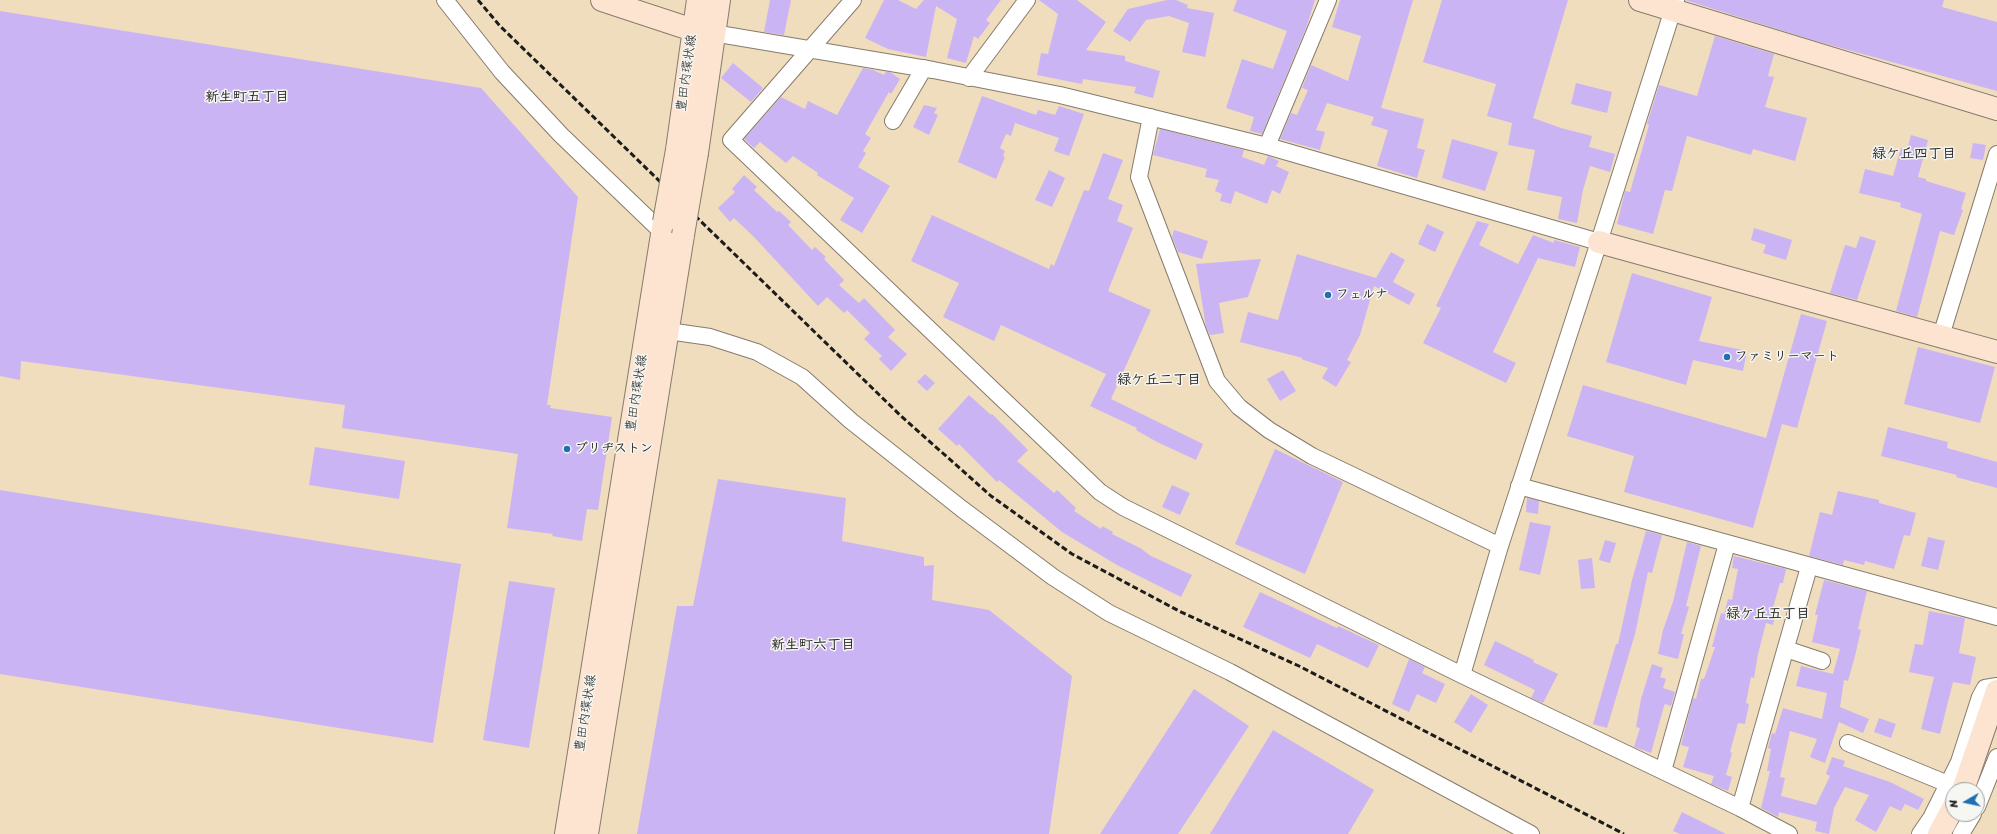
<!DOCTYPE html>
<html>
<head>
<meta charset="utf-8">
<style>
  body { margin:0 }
  #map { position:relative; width:1997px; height:834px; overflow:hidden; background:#f0ddbd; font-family:Sriracha,sans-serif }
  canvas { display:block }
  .north { position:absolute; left:1945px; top:782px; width:40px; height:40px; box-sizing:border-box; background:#f6f6f2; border:1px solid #9f9f9c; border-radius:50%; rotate:261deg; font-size:11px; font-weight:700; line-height:16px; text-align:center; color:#1c1c1c }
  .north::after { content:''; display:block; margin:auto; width:14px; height:18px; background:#1f6fb2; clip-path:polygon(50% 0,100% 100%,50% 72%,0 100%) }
</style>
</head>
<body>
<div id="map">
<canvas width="1997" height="834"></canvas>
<div class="north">N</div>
</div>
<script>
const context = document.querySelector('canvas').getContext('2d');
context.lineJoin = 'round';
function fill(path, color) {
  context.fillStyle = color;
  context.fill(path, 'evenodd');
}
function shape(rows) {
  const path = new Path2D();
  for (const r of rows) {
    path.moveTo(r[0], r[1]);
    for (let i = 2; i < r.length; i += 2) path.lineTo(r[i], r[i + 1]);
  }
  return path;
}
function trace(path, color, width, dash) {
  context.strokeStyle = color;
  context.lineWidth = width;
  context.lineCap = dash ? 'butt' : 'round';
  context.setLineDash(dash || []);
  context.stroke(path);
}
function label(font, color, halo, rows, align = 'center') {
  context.font = font + ' Sriracha,"Klee One",sans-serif';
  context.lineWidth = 3;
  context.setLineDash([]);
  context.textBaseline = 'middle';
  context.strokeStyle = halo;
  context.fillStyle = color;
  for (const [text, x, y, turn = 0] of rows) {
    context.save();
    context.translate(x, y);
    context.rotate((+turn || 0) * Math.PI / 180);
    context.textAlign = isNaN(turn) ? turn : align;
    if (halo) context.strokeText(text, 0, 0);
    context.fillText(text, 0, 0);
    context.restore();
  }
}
fill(shape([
  [770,0,791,0,784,35,764,32],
  [884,0,898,0,916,9,924,0,1001,0,986,20,990,23,978,39,974,36,966,63,947,58,957,19,936,6,926,57,888,49,865,38],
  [1039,0,1077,0,1106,22,1086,50,1125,56,1125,61,1160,71,1153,98,1134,93,1136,87,1083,79,1082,84,1037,75,1041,53,1048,54,1058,14],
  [1167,0,1176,0,1188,5,1187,8,1214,13,1205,57,1182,52,1189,23,1169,16,1146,20,1130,42,1113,31,1128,9],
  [1237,0,1315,0,1306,28,1262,134,1250,131,1254,117,1226,108,1242,59,1273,69,1287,31,1233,11],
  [1340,0,1413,0,1381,108,1424,119,1417,148,1425,150,1417,178,1377,166,1388,130,1371,125,1374,117,1327,103,1316,130,1325,132,1320,150,1280,139,1291,113,1297,115,1308,90,1302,88,1311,65,1348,81,1361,36,1332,27],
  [1442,0,1568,0,1533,118,1561,128,1592,136,1589,147,1615,154,1610,172,1590,166,1583,190,1577,223,1558,219,1562,197,1527,190,1535,150,1508,145,1512,123,1487,116,1496,84,1423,62],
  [1685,0,1944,0,1942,7,1997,22,1997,91,1812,40],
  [0,11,481,88,578,197,547,405,551,405,550,408,612,417,598,510,587,509,582,541,552,536,553,534,507,528,518,454,342,428,345,405,21,361,20,380,0,376],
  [1715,36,1774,54,1768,76,1774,77,1765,107,1807,118,1795,161,1753,149,1751,155,1687,136,1672,191,1665,190,1653,234,1617,224,1625,191,1630,192,1649,125,1647,124,1659,85,1697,96],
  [733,63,763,88,751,102,721,78],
  [863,68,873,70,884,75,886,72,890,72,900,79,891,94,889,92,865,134,871,138,863,151,866,153,858,167,890,186,862,233,840,220,854,198,817,175,818,173,793,156,786,163,760,142,754,148,744,139,781,97,805,109,808,101,837,115],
  [1576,83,1612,92,1607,113,1571,104],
  [982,96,1036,115,1038,110,1055,115,1059,106,1084,114,1069,156,1054,151,1059,138,1015,123,1011,136,1006,134,1000,148,1005,151,1003,156,1005,157,996,179,958,162],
  [924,105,937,108,934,113,938,115,929,135,913,127],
  [1160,129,1244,150,1242,157,1264,165,1268,156,1279,161,1276,166,1289,172,1280,194,1272,190,1267,204,1235,191,1231,204,1220,201,1222,194,1215,191,1219,180,1205,177,1207,169,1153,155],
  [1911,135,1928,140,1918,177,1926,179,1926,181,1966,193,1961,209,1963,210,1954,235,1940,231,1917,317,1896,311,1922,214,1900,207,1901,203,1859,193,1865,169,1893,176,1901,148,1907,150],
  [1452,139,1498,152,1485,191,1442,178],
  [1973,143,1986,145,1983,160,1970,158],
  [1103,153,1123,160,1108,199,1123,205,1117,221,1133,228,1108,291,1151,310,1111,399,1203,444,1196,460,1157,442,1136,430,1137,428,1090,406,1106,374,1001,325,994,341,943,317,959,283,911,261,932,215,1049,269,1051,264,1054,266,1084,190,1089,191],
  [1049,170,1065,178,1052,207,1035,200],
  [744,175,757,187,754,190,777,212,779,211,791,222,788,225,812,250,815,247,826,257,824,259,844,280,839,285,859,303,864,298,895,330,888,337,907,354,891,371,879,359,882,356,864,339,870,333,847,310,844,313,827,297,818,306,754,237,734,218,730,222,718,208,735,192,732,189],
  [1477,221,1489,224,1479,245,1518,264,1533,235,1554,243,1554,240,1580,247,1575,267,1538,258,1493,352,1516,363,1506,383,1423,343,1441,308,1436,306],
  [1427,224,1444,232,1435,252,1418,244],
  [1754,228,1792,240,1786,260,1763,253,1766,245,1751,240],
  [1174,230,1208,241,1202,259,1178,252,1172,237],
  [1860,236,1876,241,1857,300,1830,293,1845,245,1856,248],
  [1391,252,1405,260,1393,282,1415,294,1409,305,1374,286,1360,335,1347,360,1351,362,1336,387,1322,378,1328,368,1301,359,1303,358,1240,342,1248,312,1278,320,1297,254,1376,278],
  [1261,259,1248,297,1219,303,1224,333,1210,335,1206,327,1196,264],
  [1632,273,1712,297,1699,341,1747,351,1743,371,1693,360,1686,385,1606,362],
  [1801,314,1827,321,1797,428,1782,424,1753,528,1624,492,1634,456,1567,436,1583,385,1766,438],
  [1918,347,1995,367,1980,423,1904,404],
  [1283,370,1296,391,1280,401,1267,379],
  [925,374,935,383,927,391,917,382],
  [969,395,991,415,992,414,1028,450,1017,461,1054,493,1057,490,1076,508,1074,511,1101,529,1102,526,1113,532,1112,534,1140,548,1151,556,1192,575,1181,597,1117,565,1062,532,999,480,997,482,959,444,957,446,938,429],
  [1888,427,1948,442,1947,448,1997,462,1997,488,1956,477,1957,475,1881,456],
  [315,447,405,461,399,499,309,485],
  [1275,449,1343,482,1305,574,1235,544],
  [718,479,846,498,842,541,924,557,924,566,934,565,932,600,989,610,1072,676,1049,834,637,834,677,606,693,606],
  [1172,485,1190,493,1180,515,1162,507],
  [0,490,461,564,433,743,0,674],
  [1838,491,1879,500,1879,503,1916,513,1910,536,1904,535,1894,569,1865,561,1864,565,1844,560,1843,565,1809,556,1820,512,1832,515],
  [1527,498,1539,501,1538,514,1526,512],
  [1530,522,1551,526,1540,575,1519,570],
  [1646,531,1662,535,1652,573,1648,572,1635,634,1607,728,1593,724,1616,644,1618,644,1632,580],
  [1928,537,1945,541,1938,570,1921,566],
  [1605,540,1616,543,1610,563,1599,560],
  [1687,542,1701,546,1686,606,1689,607,1681,634,1684,634,1678,659,1658,654,1663,630,1673,602],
  [1734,556,1786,569,1783,583,1780,583,1772,611,1776,612,1773,625,1766,623,1758,654,1754,678,1751,677,1746,703,1749,704,1745,724,1738,723,1730,752,1732,753,1726,775,1732,777,1728,791,1711,784,1714,776,1683,767,1689,747,1681,745,1693,698,1696,699,1701,679,1704,679,1715,647,1712,647,1721,613,1724,614,1728,599,1732,600,1738,569,1732,568],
  [1592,558,1595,588,1581,589,1578,560],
  [1824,580,1867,591,1858,629,1861,630,1855,656,1848,681,1844,680,1840,707,1869,719,1863,733,1839,722,1825,763,1810,757,1817,739,1790,731,1780,777,1785,778,1781,796,1816,805,1830,776,1826,774,1832,757,1845,761,1843,766,1890,782,1924,799,1918,810,1905,804,1901,811,1890,806,1876,832,1855,820,1869,795,1845,787,1834,808,1829,834,1815,831,1817,822,1779,812,1778,817,1761,808,1770,771,1767,771,1771,749,1768,748,1772,733,1775,734,1783,708,1822,719,1827,693,1796,686,1801,666,1833,674,1840,649,1812,642,1818,615,1815,615],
  [509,581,555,588,529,748,483,740],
  [1260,592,1337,628,1338,626,1379,645,1368,668,1317,644,1310,658,1243,627],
  [1929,611,1965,618,1959,653,1976,657,1970,685,1953,682,1940,734,1921,729,1934,677,1909,672,1915,644,1923,645],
  [1495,641,1534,660,1533,662,1558,674,1543,703,1531,698,1535,690,1484,665],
  [1409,659,1425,667,1422,673,1445,684,1436,703,1417,694,1409,712,1392,704],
  [1652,664,1663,668,1660,677,1666,679,1663,688,1675,692,1671,706,1665,704,1664,706,1651,753,1634,747,1640,728,1636,727,1641,699],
  [1194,689,1249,726,1178,834,1100,834],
  [1471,694,1488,705,1471,733,1454,722],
  [1879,718,1896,724,1891,738,1874,732],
  [1273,730,1374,790,1348,834,1210,834],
  [1682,812,1726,834,1680,834,1673,831]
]), '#cbb4f3');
const street = shape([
  [445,0,502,72,561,135,663,233],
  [853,0,731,140,1100,492,1123,507,1462,675,1740,808,1789,834],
  [713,33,933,70,1060,95,1267,146,1599,242],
  [969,78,1027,0],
  [1151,117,1139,177,1217,381,1239,407,1269,430,1312,456,1500,546],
  [893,121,924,68],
  [1267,146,1328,0],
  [668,331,710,337,757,352,802,377,851,421,962,509,1053,577,1109,613,1230,672,1531,834],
  [1941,336,1997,154],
  [1519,486,1997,617],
  [1786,649,1822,661],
  [1462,675,1500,546,1599,242,1676,0],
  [1848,743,1948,784],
  [1663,771,1727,544],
  [1977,807,1997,757],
  [1740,808,1809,567],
  [1920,834,1931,818,1959,762,1980,697,1985,688,1997,686],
  [1961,834,1973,814]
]);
const secondary = shape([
  [602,0,693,30,706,32],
  [1640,0,1997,109],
  [677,150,698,0],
  [697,153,719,0],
  [1599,242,1997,352],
  [1963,790,1997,691],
  [566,834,664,222],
  [587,834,683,235],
  [1939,834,1953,808]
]);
trace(street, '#867c6c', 18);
trace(secondary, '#867c6c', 24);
trace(street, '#fff', 16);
trace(secondary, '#fde4d1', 22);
trace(shape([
  [478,0,500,26,901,416,991,496,1072,554,1179,611,1299,666,1624,834]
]), '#1c1c1c', 3, [6, 3]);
const secondaryBridge = shape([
  [664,222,677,150],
  [683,235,697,153]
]);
trace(secondaryBridge, '#867c6c', 24, []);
trace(secondaryBridge, '#fde4d1', 22);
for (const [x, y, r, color] of [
  [1328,295,4,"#1f6fb2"],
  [1727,357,4,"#1f6fb2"],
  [567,449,4,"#1f6fb2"]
]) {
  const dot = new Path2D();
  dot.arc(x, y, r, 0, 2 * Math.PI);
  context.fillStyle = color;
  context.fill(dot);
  trace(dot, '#f6f6f2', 1.5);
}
label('13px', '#1c1c1c', '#f6f6f2', [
  ["豊田内環状線",687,73,-82],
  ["豊田内環状線",637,393,-81],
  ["豊田内環状線",586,713,-81]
]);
label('bold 13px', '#1c1c1c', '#f6f6f2', [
  ["フェルナ",1336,295],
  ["ファミリーマート",1735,357],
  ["ブリヂストン",575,449]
], 'left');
label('bold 14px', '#1c1c1c', '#f6f6f2', [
  ["新生町五丁目",247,97],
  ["緑ケ丘四丁目",1914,154],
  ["緑ケ丘二丁目",1159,380],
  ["緑ケ丘五丁目",1768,614],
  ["新生町六丁目",813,645]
]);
</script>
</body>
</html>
